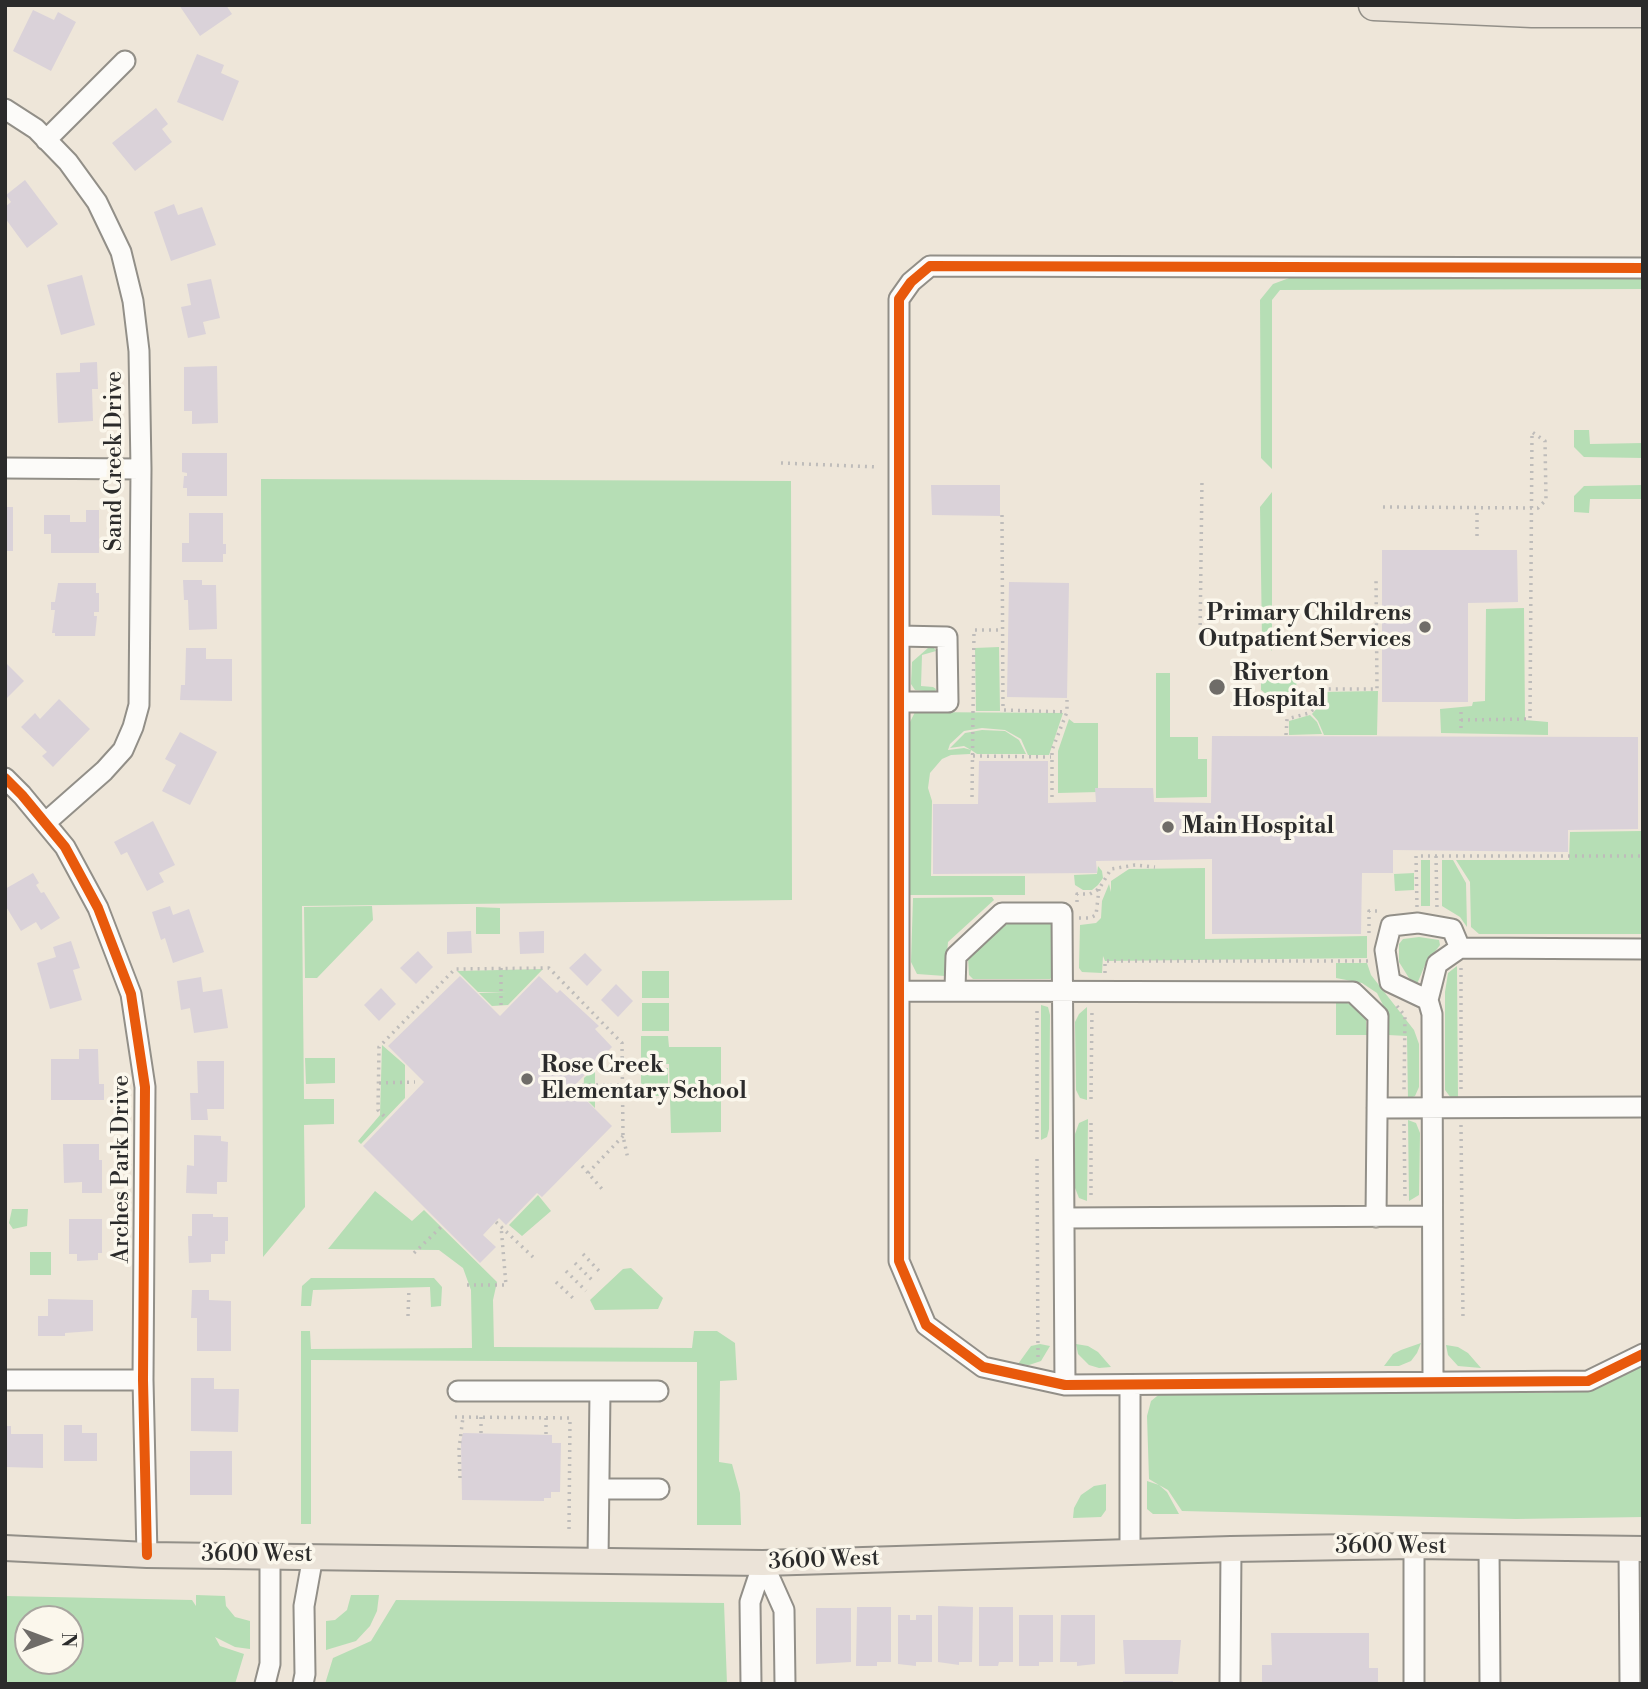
<!DOCTYPE html>
<html>
<head>
<meta charset="utf-8">
<style>
  body { margin:0 }
  #map { position:relative; width:1648px; height:1689px; overflow:hidden; background:#eee6d9; font-family:"Libre Bodoni",serif }
  canvas { display:block }
  .frame { position:absolute; inset:0; border:7px solid #2b2b2b; pointer-events:none }
  .north { position:absolute; left:14px; top:1605px; width:70px; height:70px; box-sizing:border-box; background:#fbf7ec; border:2px solid #a8a59f; border-radius:50%; rotate:90deg; font-size:19px; font-weight:700; line-height:28px; text-align:center; color:#2b2b2b }
  .north::after { content:''; display:block; margin:auto; width:24px; height:32px; background:#6f6c68; clip-path:polygon(50% 0,100% 100%,50% 72%,0 100%) }
</style>
</head>
<body>
<div id="map">
<canvas width="1648" height="1689"></canvas>
<div class="frame"></div>
<div class="north">N</div>
</div>
<script>
const context = document.querySelector('canvas').getContext('2d');
context.lineJoin = 'round';
function fill(path, color) {
  context.fillStyle = color;
  context.fill(path, 'evenodd');
}
function shape(rows) {
  const path = new Path2D();
  for (const r of rows) {
    path.moveTo(r[0], r[1]);
    for (let i = 2; i < r.length; i += 2) path.lineTo(r[i], r[i + 1]);
  }
  return path;
}
function trace(path, color, width, dash) {
  context.strokeStyle = color;
  context.lineWidth = width;
  context.lineCap = dash ? 'butt' : 'round';
  context.setLineDash(dash || []);
  context.stroke(path);
}
function label(font, color, halo, rows, align = 'center') {
  context.font = font + ' "Libre Bodoni",serif';
  context.lineWidth = 7;
  context.setLineDash([]);
  context.textBaseline = 'middle';
  context.strokeStyle = halo;
  context.fillStyle = color;
  for (const [text, x, y, turn = 0] of rows) {
    context.save();
    context.translate(x, y);
    context.rotate((+turn || 0) * Math.PI / 180);
    context.textAlign = isNaN(turn) ? turn : align;
    if (halo) context.strokeText(text, 0, 0);
    context.fillText(text, 0, 0);
    context.restore();
  }
}
fill(shape([
  [1643,276,1643,289,1280,290,1272,300,1272,469,1261,458,1260,300,1273,284,1292,277],
  [1574,430,1589,430,1590,444,1643,443,1643,458,1584,457,1574,447],
  [261,479,791,481,792,900,302,906,304,1099,334,1099,334,1124,304,1125,305,1207,263,1257],
  [1643,485,1643,499,1590,499,1589,513,1574,512,1574,496,1584,486],
  [1272,492,1272,651,1262,639,1260,507],
  [1524,608,1525,720,1548,722,1548,735,1441,733,1440,709,1472,706,1473,702,1485,701,1486,609],
  [999,647,1000,711,976,711,975,648],
  [928,648,934,648,936,651,922,655,921,686,933,687,936,689,935,692,915,690,911,684,912,662],
  [1297,672,1296,691,1292,693,1266,694,1261,690,1261,673],
  [1156,673,1170,673,1170,737,1198,737,1198,759,1207,759,1207,797,1156,798],
  [1378,691,1377,735,1324,735,1318,721,1312,714,1318,707,1321,692],
  [915,712,1063,713,1049,755,1028,755,1021,739,1005,730,982,728,964,731,950,744,948,750,964,748,971,750,964,746,950,748,965,733,982,730,1005,731,1019,740,1026,754,977,754,971,750,970,754,951,755,942,759,930,773,928,788,932,801,931,876,1025,876,1025,895,909,895,910,722],
  [1310,715,1317,722,1322,734,1289,735,1289,721],
  [1069,719,1074,723,1098,723,1098,792,1058,793,1058,751],
  [1641,742,1643,742,1643,934,1479,934,1471,927,1470,882,1456,860,1569,860,1570,832,1641,831],
  [1421,860,1430,860,1430,906,1421,906],
  [1442,860,1453,860,1466,883,1467,927,1460,917,1442,906],
  [1098,866,1102,871,1103,878,1098,885,1092,890,1083,890,1075,885,1074,875,1097,874],
  [1205,868,1205,939,1367,936,1367,958,1105,961,1103,956,1102,973,1082,972,1079,968,1080,925,1096,923,1101,918,1102,901,1109,884,1111,892,1111,881,1129,869],
  [1414,873,1414,890,1395,891,1394,874],
  [992,897,994,900,948,942,945,976,917,974,911,962,913,898],
  [372,906,373,920,317,978,305,978,304,907],
  [476,907,500,908,500,934,476,934],
  [1008,923,1051,923,1057,928,1056,975,1050,979,973,979,969,975,968,958],
  [1419,937,1439,940,1440,945,1425,965,1417,984,1409,978,1399,962,1399,944,1403,939],
  [1336,963,1367,963,1371,975,1414,1030,1419,1044,1419,1087,1415,1096,1408,1099,1407,1036,1388,1035,1385,1009,1377,993,1362,983,1336,978],
  [1457,966,1458,1100,1451,1098,1445,1090,1445,992,1448,973],
  [543,969,508,1005,492,1006,479,993,506,992,478,992,457,971],
  [642,971,669,971,669,998,642,998],
  [642,1003,669,1003,669,1031,642,1031],
  [1336,1003,1347,1003,1360,1009,1366,1020,1367,1035,1336,1035],
  [1041,1005,1048,1007,1050,1015,1049,1129,1047,1137,1041,1140],
  [1087,1007,1087,1100,1080,1098,1076,1090,1075,1022,1079,1014],
  [641,1036,668,1036,669,1047,721,1047,721,1132,671,1133,669,1064,641,1063],
  [382,1045,405,1065,405,1098,361,1144,358,1141,380,1115],
  [335,1058,335,1083,306,1084,305,1058],
  [595,1068,595,1108,583,1096,584,1078],
  [641,1068,668,1068,668,1096,641,1096],
  [1088,1119,1087,1201,1079,1198,1075,1188,1075,1134,1079,1123],
  [1408,1120,1416,1123,1420,1133,1419,1195,1409,1201],
  [375,1191,412,1221,424,1210,497,1282,493,1300,494,1347,692,1348,694,1331,717,1331,735,1343,737,1380,720,1381,719,1462,732,1464,740,1493,741,1525,697,1525,697,1362,311,1360,311,1524,301,1524,301,1331,310,1331,311,1349,472,1348,471,1290,463,1268,439,1250,328,1249],
  [538,1195,551,1211,522,1236,509,1225],
  [12,1209,28,1209,27,1226,13,1229,9,1223],
  [30,1252,51,1252,51,1275,30,1275],
  [631,1268,663,1298,658,1309,595,1310,590,1300,623,1269],
  [311,1278,434,1278,442,1287,441,1306,431,1307,430,1287,313,1290,311,1306,301,1306,302,1286],
  [1421,1343,1417,1353,1411,1361,1399,1366,1384,1366,1393,1354,1401,1350],
  [1040,1344,1050,1346,1041,1361,1029,1365,1018,1364,1031,1346],
  [1076,1344,1088,1346,1098,1352,1111,1367,1099,1368,1089,1365,1078,1354],
  [1446,1345,1458,1347,1468,1353,1481,1368,1458,1366,1448,1355],
  [1643,1360,1643,1517,1516,1519,1182,1511,1168,1490,1159,1485,1167,1492,1179,1514,1153,1514,1147,1509,1147,1481,1159,1485,1149,1479,1147,1416,1151,1401,1162,1392,1548,1393,1600,1385],
  [1106,1484,1106,1510,1101,1517,1073,1518,1074,1508,1081,1495,1094,1486],
  [196,1595,225,1596,226,1606,235,1617,250,1621,250,1649,235,1647,215,1637,220,1646,244,1654,235,1684,5,1684,5,1596,192,1600,196,1606],
  [28,1619,70,1619,70,1661,28,1661],
  [351,1595,379,1595,377,1611,370,1626,356,1641,326,1650,326,1621,335,1620,347,1610],
  [396,1600,724,1603,727,1684,325,1684,333,1658,371,1641]
]), '#b6deb5');
fill(shape([
  [179,5,226,5,232,14,200,36],
  [33,10,54,20,58,12,76,22,51,71,13,51],
  [197,54,224,65,221,73,239,81,223,121,177,102],
  [156,108,168,124,162,129,172,142,135,171,112,143],
  [25,180,58,224,27,248,5,218,5,207,11,202,6,195],
  [174,204,178,215,202,207,216,245,171,261,154,212],
  [82,275,95,325,61,335,47,285],
  [211,279,220,318,203,322,206,334,188,338,181,307,191,305,187,284],
  [97,362,98,389,92,389,93,421,58,423,56,373,80,372,80,363],
  [217,366,218,423,192,424,192,411,184,411,184,367],
  [182,453,227,453,227,496,187,496,187,488,183,488,184,476,187,476,187,473,182,472],
  [931,485,1000,485,1000,516,932,515],
  [5,507,13,507,13,551,5,551],
  [86,510,99,510,99,553,51,553,51,534,44,534,44,515,70,515,70,522,86,522],
  [189,513,223,513,223,544,226,544,226,554,223,554,223,562,182,562,182,543,189,543],
  [1382,550,1517,550,1518,602,1468,603,1468,702,1382,702],
  [183,580,202,580,202,585,216,585,217,629,189,630,188,600,184,600],
  [1009,582,1069,583,1067,698,1007,697],
  [58,583,96,583,96,593,99,593,99,612,94,612,94,616,97,616,95,636,55,636,55,633,52,633,55,610,51,610,51,602,55,602],
  [186,648,206,648,206,659,232,659,232,701,180,700,181,685,185,685],
  [5,662,24,681,5,700],
  [59,699,90,729,53,767,42,756,47,752,21,727,35,713,40,719],
  [180,732,217,752,190,805,162,791,176,765,165,759],
  [1212,736,1638,737,1638,829,1568,830,1568,852,1393,850,1393,873,1362,873,1361,934,1212,934,1212,859,1096,861,1097,873,933,874,933,804,978,804,979,761,1048,761,1048,803,1096,802,1095,788,1153,788,1154,802,1211,803],
  [153,821,175,865,159,873,164,882,147,891,127,852,121,855,114,842],
  [33,873,39,883,36,885,41,893,44,892,60,918,41,930,36,922,21,931,5,905,5,889],
  [170,906,173,915,189,909,204,952,173,963,165,938,161,940,152,912],
  [471,931,472,953,447,954,447,932],
  [544,931,544,953,520,954,519,932],
  [71,941,80,968,73,970,82,1000,50,1009,37,963,56,957,53,947],
  [418,951,433,967,416,984,400,968],
  [585,953,602,970,587,986,569,968],
  [460,976,500,1016,539,976,557,993,560,990,599,1026,595,1029,612,1047,573,1087,612,1126,542,1197,537,1193,506,1225,499,1218,483,1235,496,1247,480,1263,363,1146,424,1082,388,1046],
  [201,977,203,992,222,989,228,1028,194,1033,190,1008,181,1010,177,981],
  [616,984,633,1001,618,1017,601,1000],
  [381,988,396,1004,379,1021,364,1005],
  [79,1049,98,1049,99,1084,104,1084,104,1100,51,1100,51,1059,79,1059],
  [197,1061,224,1061,224,1109,207,1109,208,1120,191,1120,190,1093,198,1093],
  [194,1135,221,1136,221,1141,228,1142,227,1182,217,1182,217,1194,186,1193,187,1165,194,1166],
  [63,1144,99,1144,99,1160,102,1160,102,1193,82,1193,82,1182,64,1183],
  [192,1214,213,1214,213,1217,228,1217,228,1241,225,1241,225,1254,211,1254,211,1262,189,1263,188,1236,192,1236],
  [69,1219,102,1219,102,1253,98,1253,98,1260,77,1261,77,1254,69,1254],
  [192,1290,209,1290,209,1300,231,1301,231,1351,197,1351,197,1318,191,1318],
  [48,1299,93,1300,93,1331,65,1333,65,1336,38,1336,38,1316,48,1316],
  [191,1378,214,1378,214,1389,239,1389,238,1432,191,1431],
  [64,1425,82,1425,82,1433,97,1433,97,1461,64,1461],
  [5,1426,11,1426,11,1434,43,1434,43,1468,5,1467],
  [463,1433,552,1435,552,1443,561,1443,560,1492,551,1492,551,1498,544,1498,544,1501,462,1500,461,1442],
  [190,1451,232,1451,232,1495,190,1495],
  [938,1606,973,1607,972,1662,959,1662,959,1665,938,1662],
  [857,1607,891,1607,891,1662,877,1662,877,1666,856,1666],
  [979,1607,1013,1607,1013,1662,999,1662,998,1666,979,1666],
  [816,1608,851,1608,851,1662,816,1664],
  [898,1615,910,1615,910,1620,916,1620,916,1615,932,1615,932,1662,916,1662,916,1666,898,1664],
  [1019,1615,1053,1615,1053,1662,1039,1662,1039,1666,1019,1666],
  [1061,1615,1095,1615,1095,1664,1077,1666,1077,1662,1060,1662],
  [1271,1633,1369,1633,1369,1668,1378,1668,1378,1684,1262,1684,1262,1665,1272,1665],
  [1123,1640,1181,1640,1178,1674,1125,1674],
  [1123,1681,1173,1681,1173,1684,1123,1684]
]), '#dad2d9');
const minor = shape([
  [5,109,36,129,68,162,97,202,121,252,133,301,139,351,141,469,139,705,133,727,123,750,104,771,45,823],
  [46,140,125,61],
  [1643,268,930,266,911,282,899,299,899,1261,926,1325,983,1367,1065,1385,1588,1381,1643,1354],
  [5,468,141,469],
  [899,702,948,702,947,637,899,636],
  [5,778,22,795,65,847,98,908,131,994,145,1087,143,1380,147,1555],
  [955,989,956,956,1002,913,1062,913,1065,1385],
  [899,991,1353,992,1378,1016,1376,1217],
  [1428,1000,1390,982,1385,950,1391,926,1418,923,1452,929,1460,948],
  [1377,1108,1643,1107],
  [1064,1218,1432,1216],
  [5,1380,143,1380],
  [1433,1382,1432,1014,1428,1000,1437,964,1460,948,1643,949],
  [1130,1385,1130,1551],
  [458,1391,600,1391,598,1561],
  [600,1391,658,1391],
  [599,1489,659,1489],
  [1414,1546,1414,1684],
  [1489,1547,1490,1684],
  [1629,1549,1630,1684],
  [763,1563,784,1610,785,1684],
  [265,1684,270,1664,270,1555],
  [303,1684,305,1674,304,1606,313,1556],
  [751,1684,750,1602,763,1563],
  [1230,1684,1231,1549]
]);
const major = shape([
  [5,1548,147,1555,763,1563,1231,1549,1414,1546,1643,1549]
]);
const highway = shape([
  [1374,5,1532,12,1643,12]
]);
trace(minor, '#928f88', 23);
trace(major, '#928f88', 28);
trace(highway, '#928f88', 33);
trace(shape([
  [781,463,878,467],
  [1383,507,1538,508,1546,500,1545,441,1532,432],
  [1002,515,1003,710,1067,712],
  [1477,536,1477,508],
  [1200,639,1202,479],
  [1461,712,1461,733],
  [1461,720,1530,719,1532,432],
  [1286,735,1287,719,1309,713,1315,708,1318,700,1318,689,1377,689,1376,577],
  [973,756,1051,757],
  [972,797,974,630,1003,630],
  [1052,797,1052,750,1067,712,1067,700],
  [1436,856,1437,910],
  [1077,902,1077,894,1090,894,1099,889,1111,869,1135,865,1155,867],
  [1417,907,1416,856,1643,856],
  [1079,918,1090,918,1096,915,1099,889],
  [1369,933,1369,911,1381,911],
  [501,968,501,1006],
  [1461,968,1461,1089],
  [1105,973,1105,961,1369,961],
  [1397,1006,1405,1016,1404,1090],
  [379,1083,415,1082],
  [582,1085,621,1085],
  [1091,1099,1092,1008],
  [384,1116,378,1110,379,1047,455,969,549,968,622,1043,623,1136,628,1159],
  [1091,1123,1091,1199],
  [1404,1124,1405,1198],
  [1461,1125,1463,1319],
  [1037,1139,1037,1008],
  [1037,1159,1038,1360],
  [582,1166,602,1189],
  [588,1173,623,1136],
  [496,1222,533,1257],
  [414,1253,442,1226],
  [583,1254,602,1274],
  [575,1263,594,1282],
  [566,1271,586,1291],
  [556,1282,576,1301],
  [467,1285,506,1285,501,1226],
  [408,1316,409,1288],
  [455,1417,570,1418,569,1529],
  [481,1417,481,1433],
  [546,1418,546,1435],
  [460,1478,459,1449,463,1417]
]), '#bebcba', 3.5, [2, 5]);
trace(minor, '#fcfbf9', 19);
trace(major, '#ebe3d8', 24);
trace(highway, '#ebe3d8', 30);
trace(shape([
  [1643,268,930,266,911,282,899,299,899,1261,926,1325,983,1367,1065,1385,1588,1381,1643,1354],
  [5,778,22,795,65,847,98,908,131,994,145,1087,143,1380,147,1555]
]), '#e8590c', 10);
for (const [x, y, r, color] of [
  [1425,627,7,"#6f6c68"],
  [1217,687,9,"#6f6c68"],
  [1168,827,7,"#6f6c68"],
  [527,1079,7,"#6f6c68"]
]) {
  const dot = new Path2D();
  dot.arc(x, y, r, 0, 2 * Math.PI);
  context.fillStyle = color;
  context.fill(dot);
  trace(dot, '#fbf7ec', 2.5);
}
label('23px', '#2b2b2b', '#fbf7ec', [
  ["Sand Creek Drive",115,461,-90],
  ["Arches Park Drive",122,1169,-90],
  ["3600 West",1391,1547],
  ["3600 West",257,1555],
  ["3600 West",824,1561,-2]
]);
label('bold 23px', '#2b2b2b', '#fbf7ec', [
  ["Primary Childrens",1411,614,"right"],
  ["Outpatient Services",1411,640,"right"],
  ["Riverton",1233,674],
  ["Hospital",1233,700],
  ["Main Hospital",1182,827],
  ["Rose Creek",541,1066],
  ["Elementary School",541,1092]
], 'left');
</script>
</body>
</html>
